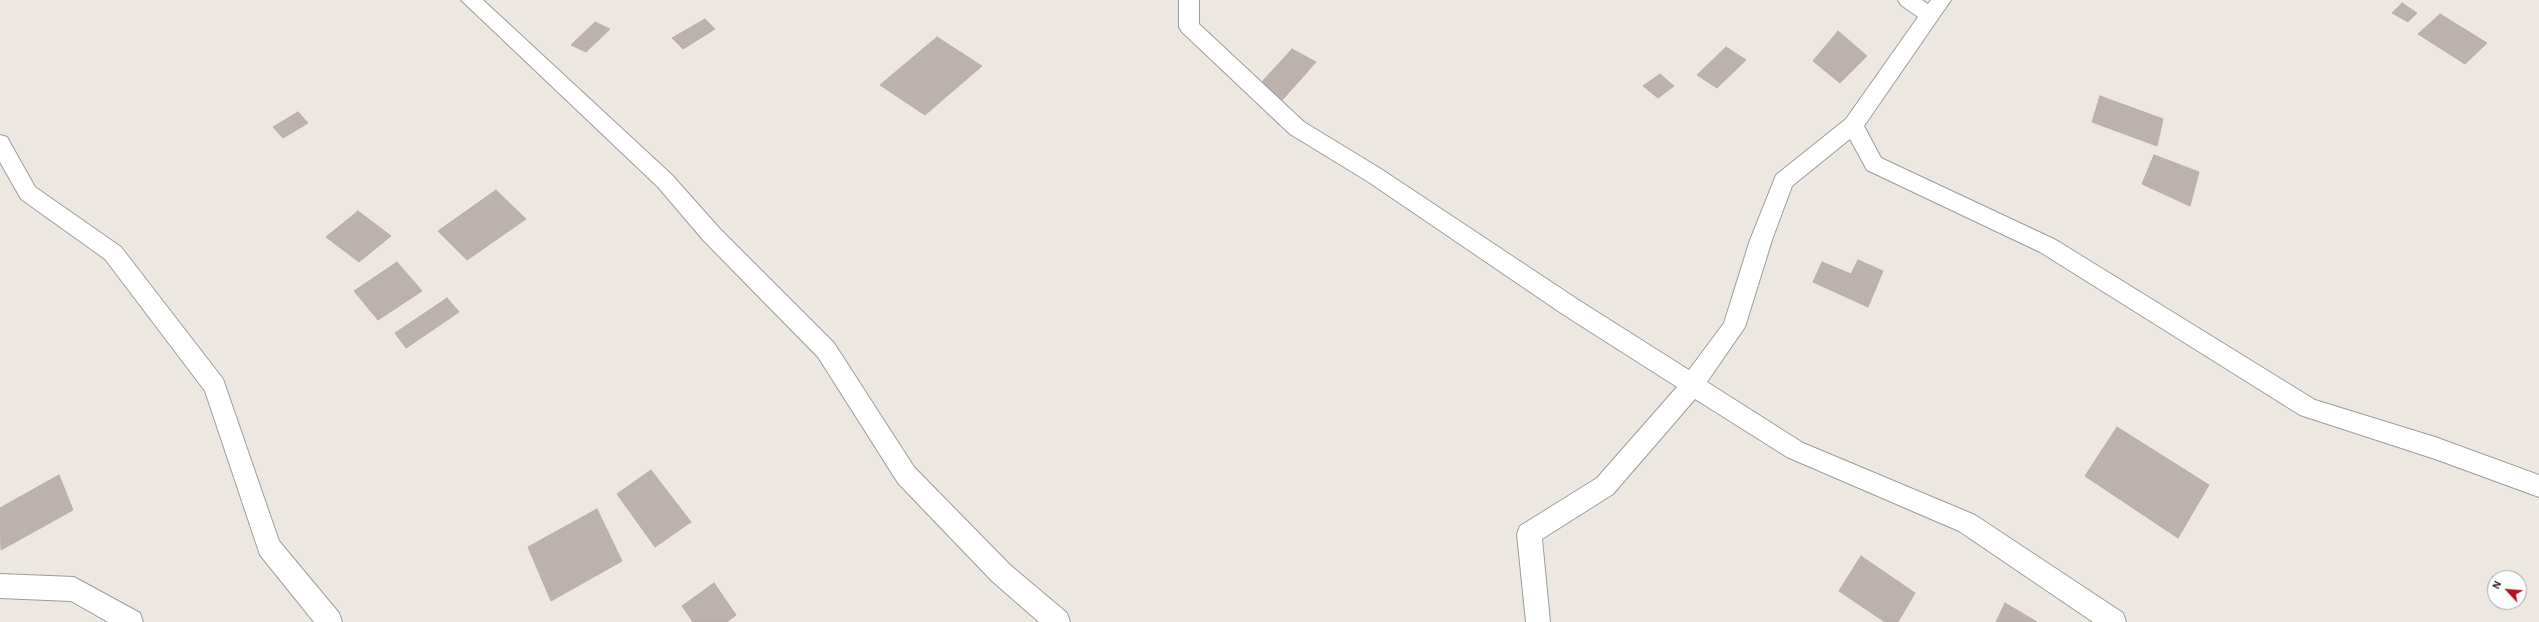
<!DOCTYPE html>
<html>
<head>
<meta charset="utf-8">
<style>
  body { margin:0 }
  #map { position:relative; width:2539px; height:622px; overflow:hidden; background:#ece7e1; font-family:"Alegreya Sans",sans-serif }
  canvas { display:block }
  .north { position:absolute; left:2487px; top:570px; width:40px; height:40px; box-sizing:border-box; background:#fff; border:1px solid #a4a4a4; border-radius:50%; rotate:296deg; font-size:11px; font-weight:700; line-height:16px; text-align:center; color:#1b1b1b }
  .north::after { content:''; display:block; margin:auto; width:14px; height:18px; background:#b41223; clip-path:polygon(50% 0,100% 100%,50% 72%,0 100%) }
</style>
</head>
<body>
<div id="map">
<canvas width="2539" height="622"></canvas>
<div class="north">N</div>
</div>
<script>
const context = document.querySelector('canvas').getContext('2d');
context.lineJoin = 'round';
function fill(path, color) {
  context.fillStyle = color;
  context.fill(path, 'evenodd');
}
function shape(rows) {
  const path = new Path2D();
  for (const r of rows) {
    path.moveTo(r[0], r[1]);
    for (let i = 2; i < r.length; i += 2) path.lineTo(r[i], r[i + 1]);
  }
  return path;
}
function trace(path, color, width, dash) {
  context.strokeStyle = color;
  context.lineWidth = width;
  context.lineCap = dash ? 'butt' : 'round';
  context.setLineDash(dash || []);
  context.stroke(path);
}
const building = shape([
  [2402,3,2417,13,2408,22,2392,13,2402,3],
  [2440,14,2487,43,2465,64,2418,34,2440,14],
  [705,19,715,29,683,49,672,38,705,19],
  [595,22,610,29,586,52,571,45,595,22],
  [1838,31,1867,56,1840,83,1813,61,1838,31],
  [937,37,982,66,925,115,880,85,937,37],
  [1726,47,1746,60,1717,88,1697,75,1726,47],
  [1292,49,1316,62,1276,107,1260,84,1292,49],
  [1660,74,1674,86,1658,98,1643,86,1660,74],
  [2100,96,2163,119,2157,146,2092,122,2100,96],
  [298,112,308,123,283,138,273,127,298,112],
  [2154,155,2199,172,2190,206,2142,184,2154,155],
  [496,190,526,219,467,260,438,231,496,190],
  [358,211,391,236,359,262,326,237,358,211],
  [1858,260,1883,271,1868,307,1813,282,1822,262,1851,274,1858,260],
  [397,262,422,291,378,320,354,291,397,262],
  [447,298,459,312,406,348,395,333,447,298],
  [2117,427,2209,485,2178,538,2085,476,2117,427],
  [651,470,691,522,655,547,617,494,651,470],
  [59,475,73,510,1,550,0,508,59,475],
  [597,509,622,561,551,601,528,547,597,509],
  [1861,556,1915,593,1898,622,1885,622,1839,591,1861,556],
  [714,583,736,615,727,622,693,622,682,606,714,583],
  [2005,603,2037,622,1996,622,2005,603]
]);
fill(building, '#bbb2ae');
trace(building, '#bcada5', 1);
const minor = shape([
  [461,0,483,0,672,175,720,229,834,343,914,467,1010,565,1067,613,1070,622,1039,622,992,581,898,483,818,357,704,241,658,187,461,0],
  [1179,0,1199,0,1199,24,1304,122,1381,169,1580,301,1689,370,1724,323,1750,240,1776,175,1846,119,1918,17,1901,5,1898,0,1922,0,1928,4,1931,0,1951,0,1864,126,1881,158,2056,240,2315,400,2435,437,2539,475,2539,497,2435,459,2300,415,2040,252,1867,170,1850,139,1792,186,1772,240,1745,327,1707,382,1803,443,1975,515,2123,613,2126,622,2093,622,1959,531,1787,457,1695,399,1613,494,1542,539,1550,622,1526,622,1517,534,1520,526,1597,478,1677,387,1564,315,1367,181,1290,134,1182,32,1179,27,1179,0],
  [0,135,7,137,35,187,121,247,223,379,279,541,339,613,342,622,314,622,260,555,205,391,105,259,21,199,0,162,0,135],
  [0,574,74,577,140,613,143,622,108,622,71,601,0,598,0,574]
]);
trace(minor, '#9c9c9c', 2);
fill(minor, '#fff');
</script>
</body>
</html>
